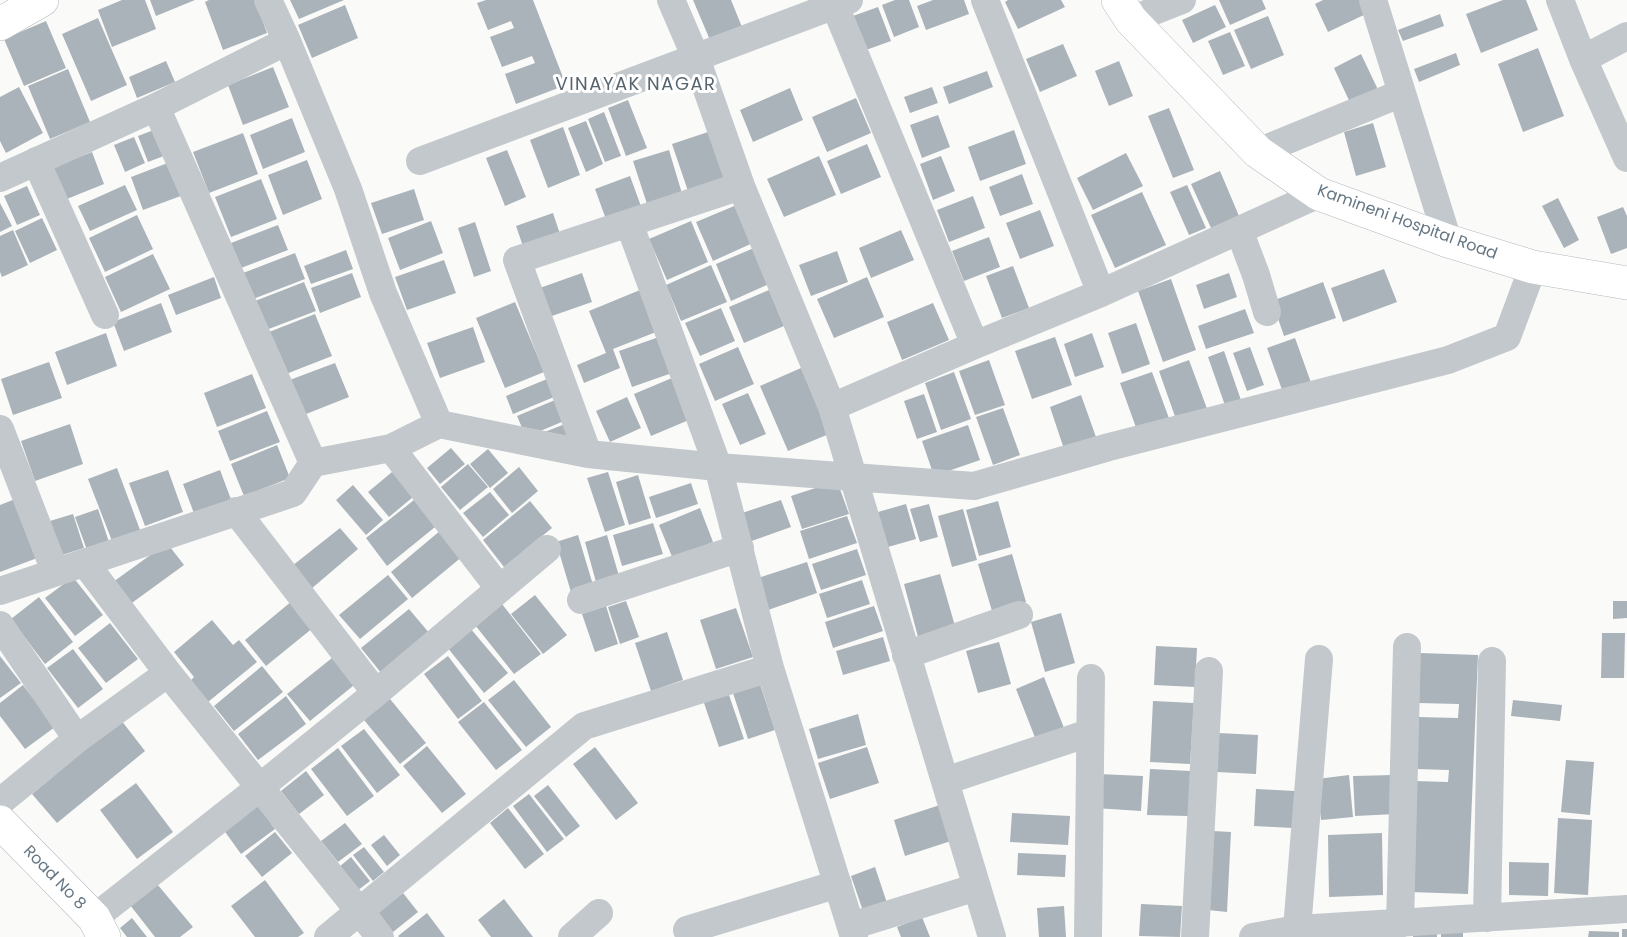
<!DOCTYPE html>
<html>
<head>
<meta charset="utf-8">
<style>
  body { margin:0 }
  canvas { display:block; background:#fafaf8 }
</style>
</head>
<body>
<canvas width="1627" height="937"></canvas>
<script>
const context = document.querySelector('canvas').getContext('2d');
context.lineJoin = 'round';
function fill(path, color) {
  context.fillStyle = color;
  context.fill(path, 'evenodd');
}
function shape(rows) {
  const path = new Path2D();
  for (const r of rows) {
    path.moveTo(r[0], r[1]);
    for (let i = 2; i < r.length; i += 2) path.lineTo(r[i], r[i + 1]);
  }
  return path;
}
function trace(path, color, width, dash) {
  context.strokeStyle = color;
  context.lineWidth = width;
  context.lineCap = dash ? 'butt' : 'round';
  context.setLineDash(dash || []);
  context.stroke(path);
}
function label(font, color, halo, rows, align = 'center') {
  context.font = font + ' Poppins,sans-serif';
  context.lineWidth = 6;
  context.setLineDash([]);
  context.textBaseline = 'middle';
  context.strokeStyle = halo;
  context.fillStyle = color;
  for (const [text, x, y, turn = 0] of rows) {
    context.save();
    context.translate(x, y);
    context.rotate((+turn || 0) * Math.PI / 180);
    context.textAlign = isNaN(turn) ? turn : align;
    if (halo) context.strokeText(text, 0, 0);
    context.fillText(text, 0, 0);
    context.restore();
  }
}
fill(shape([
  [122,0,145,0,156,29,112,47,98,10],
  [150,0,195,0,156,16],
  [209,0,255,0,267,33,223,50,205,2],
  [290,0,344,0,299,19],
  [486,0,533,0,566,85,516,104,505,74,535,63,532,56,502,67,490,37,514,28,511,21,488,30,477,3],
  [693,0,731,0,742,27,710,40],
  [895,0,909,0,919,27,894,37,882,5],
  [933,0,964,0,969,14,926,30,917,6],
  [1008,0,1061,0,1065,7,1018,29,1005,2],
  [1219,0,1262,0,1266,9,1230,25],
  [1323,0,1362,0,1368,13,1328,32,1315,4],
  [1503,0,1526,0,1538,30,1481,53,1466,14],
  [345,5,358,38,312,58,298,25],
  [1215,5,1226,27,1193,43,1182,20],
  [878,7,891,41,866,50,853,16],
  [1440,14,1444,26,1403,41,1398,30],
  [1268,16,1284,55,1251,69,1234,30],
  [98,18,127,85,91,101,62,34],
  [46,21,66,68,24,86,4,39],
  [1230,32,1245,66,1223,75,1208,41],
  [1063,44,1077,76,1040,92,1026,59],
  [1538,48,1564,116,1523,132,1498,64],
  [1456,53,1460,65,1419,82,1414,69],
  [1361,54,1381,96,1353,109,1334,68],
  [166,61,175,82,137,98,129,77],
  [1119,61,1133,96,1109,106,1095,71],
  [273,67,289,107,243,125,228,85],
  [68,69,90,122,50,139,28,86],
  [987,71,993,87,949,104,943,87],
  [19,87,43,133,6,153,0,141,0,97],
  [932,87,938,103,910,113,904,97],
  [790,88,803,120,753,142,740,110],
  [856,98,871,133,827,152,812,117],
  [628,100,647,148,626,156,608,108],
  [1169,108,1194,170,1173,178,1148,116],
  [604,112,621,156,605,162,588,119],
  [938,115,950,147,922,158,910,125],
  [292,118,305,152,263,169,250,135],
  [586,121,603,164,586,172,568,128],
  [1373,123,1386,167,1356,176,1344,132],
  [563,127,580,175,548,188,530,140],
  [159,128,169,154,148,162,138,136],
  [1014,130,1026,164,980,181,968,147],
  [708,132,727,184,690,197,672,144],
  [243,133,258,174,209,193,193,152],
  [134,137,145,163,125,172,114,145],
  [867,144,881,177,841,194,827,161],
  [507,150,526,197,505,206,486,158],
  [669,150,683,197,648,207,633,161],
  [92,152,104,184,62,201,49,169],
  [1126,153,1143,186,1093,210,1077,178],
  [819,156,836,195,784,217,767,179],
  [941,156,955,191,933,200,920,164],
  [307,160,322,199,283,215,268,175],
  [173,161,186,194,143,210,131,177],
  [1220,171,1239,216,1211,228,1191,184],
  [1022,174,1033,204,1000,216,989,187],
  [630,176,642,209,607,222,595,189],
  [261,179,277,219,231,237,215,197],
  [125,185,137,210,90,231,78,206],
  [1187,185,1206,228,1189,235,1170,192],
  [27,186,40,215,17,225,4,196],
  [414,189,424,220,382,234,371,203],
  [1142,192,1166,245,1115,268,1091,215],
  [973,196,985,228,949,242,937,210],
  [1558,198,1579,240,1564,248,1542,206],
  [0,203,12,226,0,232],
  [739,204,755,242,713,261,696,222],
  [1623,207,1627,216,1627,248,1611,254,1597,217],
  [1040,210,1054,246,1020,259,1006,223],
  [553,213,563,243,526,255,516,226],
  [137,215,153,249,105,272,89,238],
  [42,218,57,250,30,263,15,231],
  [431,221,443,253,400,270,388,238],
  [691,221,708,262,667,280,649,239],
  [475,222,491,271,474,277,458,228],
  [278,225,288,250,241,268,231,243],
  [13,230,28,265,2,277,0,272,0,236],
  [901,230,914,260,871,278,859,248],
  [989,237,1000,267,964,281,952,251],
  [754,248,769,284,731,301,716,264],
  [346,250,353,269,311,284,304,266],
  [837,251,848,282,811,296,799,265],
  [295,253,305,279,253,299,243,273],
  [153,254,170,289,121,312,105,277],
  [444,260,456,293,407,310,395,277],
  [711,265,727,302,681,321,666,285],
  [1013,266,1029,308,1002,318,986,276],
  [1384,269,1397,302,1343,322,1331,288],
  [352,273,361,297,320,313,311,288],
  [582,273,592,302,546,318,537,289],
  [1229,273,1237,297,1204,309,1196,285],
  [214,277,221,298,176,315,168,295],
  [867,277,884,317,834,338,817,299],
  [1171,279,1196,350,1163,362,1138,291],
  [304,282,316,311,266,330,255,301],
  [1323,282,1336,318,1284,336,1272,301],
  [640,290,656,332,613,349,620,368,584,383,577,365,606,353,589,311],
  [769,290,784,326,744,343,729,307],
  [515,302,544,372,505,388,476,318],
  [161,303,172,332,124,351,113,322],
  [933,303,949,340,902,360,887,322],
  [721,308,735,341,700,356,685,323],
  [1245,309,1254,333,1206,349,1198,326],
  [315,314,332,356,286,374,269,332],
  [1136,323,1150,364,1122,374,1108,333],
  [473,327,485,362,440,378,427,343],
  [106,333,117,366,67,385,55,352],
  [1092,333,1104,367,1075,377,1064,344],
  [659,337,672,373,632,387,619,351],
  [1055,337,1072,385,1032,399,1015,351],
  [1295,338,1313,388,1285,398,1267,348],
  [738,347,754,384,715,401,699,364],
  [1250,347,1264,385,1247,391,1233,353],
  [1224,351,1243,406,1227,411,1208,357],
  [989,360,1005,405,975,415,959,371],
  [1189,360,1209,414,1178,425,1159,371],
  [49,362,62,398,13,415,1,379],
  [335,363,349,397,301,416,287,381],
  [801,368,829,434,788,451,760,386],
  [954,372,971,419,941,430,925,383],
  [1152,372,1170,421,1138,433,1120,383],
  [252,374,266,408,217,427,204,393],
  [679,375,696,417,651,436,634,394],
  [547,379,554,397,513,414,506,396],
  [748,393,766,434,740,445,722,404],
  [924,394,937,432,917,439,904,401],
  [1081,395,1096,437,1064,449,1050,407],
  [627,397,641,428,610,442,596,411],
  [555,400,564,421,526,437,517,416],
  [1003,408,1020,455,993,465,976,417],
  [267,411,280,442,230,461,218,431],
  [70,424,83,464,35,481,21,441],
  [565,424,570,437,542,433],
  [968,425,980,460,934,476,922,441],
  [277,445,290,478,244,496,231,464],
  [451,448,465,464,440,484,427,468],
  [488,449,508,473,490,488,470,464],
  [468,464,488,487,460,510,441,487],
  [519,467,538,491,512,513,493,489],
  [117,468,140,530,112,541,88,479],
  [168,470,183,512,145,526,129,483],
  [220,470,232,502,195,516,183,484],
  [392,472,413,497,389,517,368,492],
  [608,472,625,525,605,532,587,478],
  [638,475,651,518,629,525,616,482],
  [837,481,849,514,802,529,791,496],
  [691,483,698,504,656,518,649,497],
  [353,485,383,520,366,535,336,500],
  [490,492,509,515,483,537,463,513],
  [18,498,40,557,0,572,0,505],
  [414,500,435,527,387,566,366,538],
  [781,500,791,527,746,543,736,515],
  [530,501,552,528,504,567,483,540],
  [998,501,1011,547,979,556,966,510],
  [906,504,916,539,888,547,878,512],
  [929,504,938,537,920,542,910,509],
  [700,508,713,542,673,559,659,525],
  [98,509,109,542,87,550,75,517],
  [963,509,977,560,952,567,938,516],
  [73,514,84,548,62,555,50,521],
  [847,516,857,543,809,559,800,531],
  [653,523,663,554,622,566,613,535],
  [340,528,358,549,311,589,292,566],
  [441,530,463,556,412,598,391,572],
  [578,535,593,585,571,592,556,542],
  [607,535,619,576,596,582,585,542],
  [167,543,184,565,129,605,113,582],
  [857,549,866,575,821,590,812,564],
  [1012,554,1026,602,992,611,978,564],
  [807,562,817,593,768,610,758,578],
  [940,574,955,626,918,637,904,584],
  [388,575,408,599,360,639,339,615],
  [73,577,103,615,75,636,45,598],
  [862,580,870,604,827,618,819,594],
  [535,595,567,635,543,654,511,614],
  [39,597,73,642,45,664,11,619],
  [292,601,314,627,266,666,245,640],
  [626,601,639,637,620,644,608,607],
  [1613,601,1627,601,1627,618,1613,619],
  [502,604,541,654,514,674,475,625],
  [606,606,618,644,595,652,582,614],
  [874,606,883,631,833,648,825,622],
  [736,608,753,657,716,669,700,620],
  [409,609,430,634,382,674,361,648],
  [1061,613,1075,663,1045,672,1031,622],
  [212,620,233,645,239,640,257,662,208,702,191,680,194,677,174,652],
  [110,623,138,659,106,683,78,648],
  [470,628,508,673,484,693,447,647],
  [667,632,683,680,651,691,635,643],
  [1602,633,1625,633,1624,678,1601,678],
  [883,637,890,661,843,675,836,651],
  [999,642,1011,684,978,693,966,651],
  [1156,646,1197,648,1195,687,1154,685],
  [73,649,103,689,78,708,47,668],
  [1420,653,1478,655,1468,894,1410,892,1415,781,1448,782,1449,770,1415,769,1418,717,1458,718,1459,704,1418,703],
  [337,654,359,681,310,721,287,694],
  [0,656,21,683,0,698],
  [448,656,482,701,458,719,424,674],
  [262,666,283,692,234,731,214,706],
  [1044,677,1064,728,1036,740,1016,689],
  [758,678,775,730,748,739,731,687],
  [514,680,551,727,526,747,488,700],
  [23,685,55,727,25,749,0,716,0,703],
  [728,692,744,739,719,747,703,700],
  [386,694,426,743,400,764,360,715],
  [286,696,306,724,258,760,238,734],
  [1513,700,1562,705,1560,721,1511,716],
  [1153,701,1194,703,1190,764,1150,762],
  [484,702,522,750,496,770,458,722],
  [858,714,866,745,818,759,809,729],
  [121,720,145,751,57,823,32,794],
  [364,729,400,775,377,793,341,746],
  [1218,733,1258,735,1256,774,1217,772],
  [427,746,466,794,442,813,403,766],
  [595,747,638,803,616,820,573,764],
  [867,747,879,783,830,799,818,763],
  [338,748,374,796,347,816,311,769],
  [1566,760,1594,762,1590,815,1561,812],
  [1150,769,1191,771,1188,816,1147,815],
  [306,771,324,795,299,814,281,791],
  [1098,774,1143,776,1141,811,1095,808],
  [1349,775,1353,817,1321,820,1317,779],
  [1394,775,1396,814,1355,816,1353,776],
  [136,783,173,832,137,859,100,810],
  [548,785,580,826,566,837,534,796],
  [1256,789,1295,791,1293,828,1254,826],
  [529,794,564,839,547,852,513,806],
  [946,803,957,839,905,856,894,820],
  [257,804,275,829,241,854,223,829],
  [508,808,544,854,525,869,490,823],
  [1012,813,1070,816,1068,845,1010,842],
  [1558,818,1592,820,1588,895,1554,893],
  [345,823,362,844,338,862,321,841],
  [1213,831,1231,832,1227,912,1208,910],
  [275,832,292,853,262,877,245,856],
  [1382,833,1383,895,1329,897,1328,835],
  [384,835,400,855,387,866,371,845],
  [364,847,384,872,373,881,353,855],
  [1018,853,1066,855,1065,877,1017,875],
  [351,857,370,881,357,891,339,867],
  [1509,862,1549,863,1548,896,1509,895],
  [875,867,887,903,863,911,851,876],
  [265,880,304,933,298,937,255,937,231,906],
  [157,884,193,927,180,937,155,937,130,905],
  [403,893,418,912,393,932,378,912],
  [504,899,533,937,491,937,478,920],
  [1141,904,1182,906,1180,937,1139,936],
  [1064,906,1066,937,1039,937,1037,908],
  [427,913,445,937,399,937,398,936],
  [922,917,930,937,901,937,897,927],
  [132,918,147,937,127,937,120,928],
  [1622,929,1627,929,1627,937,1622,937],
  [1589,931,1619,932,1619,937,1588,937],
  [1441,932,1463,932,1463,937,1441,937],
  [1413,933,1437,933,1437,937,1413,937]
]), '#aab3b9');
const secondary = shape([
  [1118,0,1131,20,1258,152,1319,194,1448,241,1533,267,1627,283],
  [0,24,42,0],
  [0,822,94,918,104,937]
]);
trace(secondary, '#b3babf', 34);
trace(shape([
  [268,0,287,41,348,189,383,293,439,424],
  [671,0,696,58,741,186,832,407,992,937],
  [985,0,1101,293],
  [1373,0,1448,241],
  [1560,0,1583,59,1627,158],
  [835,6,975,345],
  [1131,20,1182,0],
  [1583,59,1627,36],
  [156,107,313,463],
  [1258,152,1402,93],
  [36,161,105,315],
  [420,161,849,0],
  [0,178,156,107,287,41],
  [629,223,718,467,770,668,854,937],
  [1239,230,1256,275,1267,312],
  [832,407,975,345,1101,293,1319,194],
  [0,429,55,571],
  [391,448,499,588],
  [588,454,517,260,741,186],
  [236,511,376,693],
  [85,563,168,673,380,937],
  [0,591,293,493,313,463,391,448,439,424,588,454,718,467,974,486,1109,447,1448,360,1507,337,1533,267],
  [581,600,740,548],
  [0,625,77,739,168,673],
  [906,655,1019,615],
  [945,781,1089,733],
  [0,802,77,739],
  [94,918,259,788,376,693,547,549],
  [1487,918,1492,661],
  [1400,924,1407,647],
  [851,926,977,887],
  [1297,929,1319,659],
  [687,930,838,884],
  [328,937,584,726,770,668],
  [572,937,599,913],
  [1088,937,1091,678],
  [1195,937,1209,671],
  [1253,937,1297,929,1627,909]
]), '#c3c8cc', 28);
trace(secondary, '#fff', 33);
label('16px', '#657683', '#fff', [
  ["Kamineni Hospital Road",1407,223,20],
  ["Road No 8",54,878,46]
]);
context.letterSpacing = '1.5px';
label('18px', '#57646e', '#fff', [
  ["VINAYAK NAGAR",636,85]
]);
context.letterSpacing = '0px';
</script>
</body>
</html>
